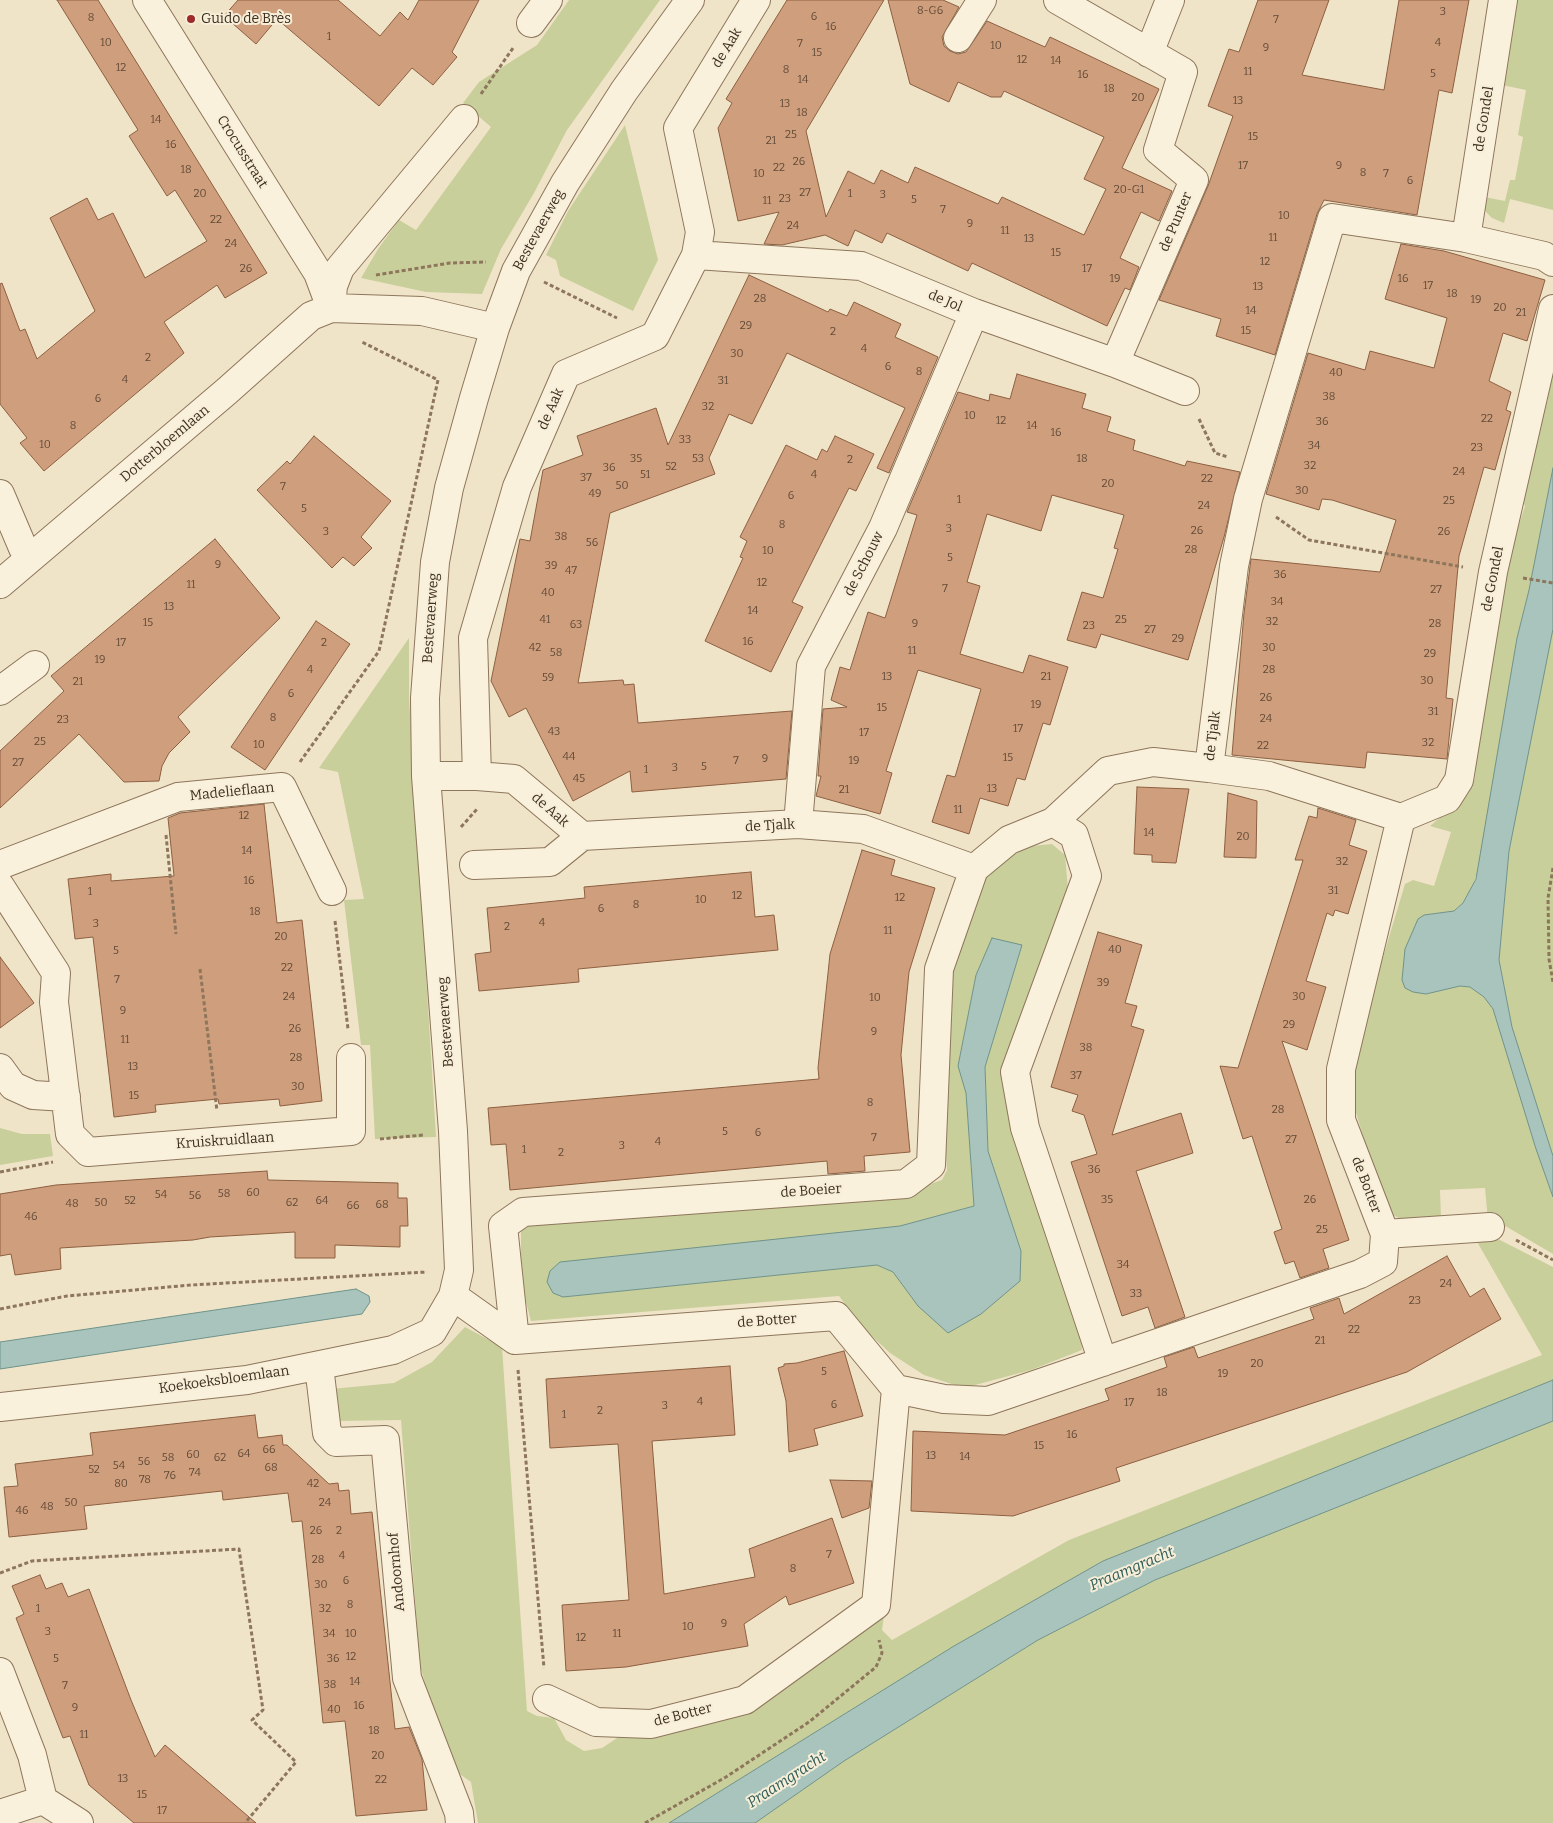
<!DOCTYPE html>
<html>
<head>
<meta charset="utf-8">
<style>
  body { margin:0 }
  canvas { display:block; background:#f0e4c8 }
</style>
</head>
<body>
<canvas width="1553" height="1823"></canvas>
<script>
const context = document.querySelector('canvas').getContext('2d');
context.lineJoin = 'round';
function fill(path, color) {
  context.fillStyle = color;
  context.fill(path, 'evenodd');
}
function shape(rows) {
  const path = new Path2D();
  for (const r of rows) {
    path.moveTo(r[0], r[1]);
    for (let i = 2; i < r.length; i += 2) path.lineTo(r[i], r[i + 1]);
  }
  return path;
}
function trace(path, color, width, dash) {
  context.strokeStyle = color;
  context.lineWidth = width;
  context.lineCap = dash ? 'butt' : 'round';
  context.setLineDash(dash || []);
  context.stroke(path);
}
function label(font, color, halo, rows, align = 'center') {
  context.font = font + ' Bitter,serif';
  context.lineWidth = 4;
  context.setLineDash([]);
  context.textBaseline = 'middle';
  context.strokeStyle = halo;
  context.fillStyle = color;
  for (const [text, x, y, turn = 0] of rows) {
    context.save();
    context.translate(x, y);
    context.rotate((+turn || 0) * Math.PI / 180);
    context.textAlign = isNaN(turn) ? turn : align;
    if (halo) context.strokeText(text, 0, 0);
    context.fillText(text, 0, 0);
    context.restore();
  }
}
fill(shape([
  [569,0,660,0,567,130,534,193,501,249,482,294,426,292,361,278,378,249,399,220,416,230,491,127,463,103,479,82,537,45],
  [1511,0,1553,0,1553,210,1510,199,1504,223,1492,218,1485,211,1483,204,1484,197,1505,201,1510,180,1515,180,1523,137,1518,135,1526,90,1502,85],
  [625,125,658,260,633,311,560,276,556,260,546,255,568,211],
  [1553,358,1553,468,1529,590,1517,638,1480,865,1472,888,1463,903,1454,911,1424,915,1413,992,1426,994,1460,986,1470,987,1484,997,1494,1009,1536,1149,1553,1197,1553,1254,1507,1227,1488,1221,1485,1188,1440,1190,1441,1218,1404,1221,1393,1215,1384,1206,1348,1086,1351,1063,1405,884,1413,880,1434,886,1451,832,1430,826,1468,794,1475,778,1485,644,1498,632,1504,570,1525,506,1519,493,1548,399,1545,362],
  [1553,629,1553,1156,1512,1027,1499,960,1509,851],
  [409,638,409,697,436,1137,375,1139,370,1045,361,1045,344,900,364,899,338,772,319,768],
  [1052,844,1065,855,1068,889,1009,1062,1078,1309,1082,1350,1031,1370,964,1388,924,1375,890,1353,863,1328,839,1296,531,1321,521,1283,521,1230,536,1219,907,1192,942,1180,947,1170,944,1128,943,997,988,868,1031,846],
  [1022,945,985,1067,988,1151,1021,1251,918,1306,893,1272,877,1265,563,1297,900,1226,974,1206,966,1093,958,1066,976,975],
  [0,1128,22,1134,50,1134,53,1156,0,1165],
  [1498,1239,1553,1267,1553,1380,1103,1561,954,1646,669,1823,478,1823,471,1782,454,1770,431,1706,420,1665,401,1420,339,1421,331,1389,394,1383,432,1362,465,1327,502,1347,527,1711,537,1716,554,1718,566,1740,584,1751,602,1748,623,1734,632,1715,764,1704,884,1616,882,1630,892,1640,1069,1540,1542,1355,1476,1240],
  [1553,1421,1553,1823,755,1823,844,1761,1038,1640,1155,1580]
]), '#c9cf9b');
const water = shape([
  [1553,468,1553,629,1509,851,1499,960,1512,1027,1553,1156,1553,1197,1536,1149,1493,1009,1484,997,1470,987,1460,986,1426,994,1413,992,1405,988,1402,980,1405,949,1418,919,1424,915,1454,911,1463,903,1476,879,1517,638,1529,590,1553,468],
  [992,938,1022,945,985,1067,988,1151,1021,1251,1020,1281,981,1314,948,1333,918,1306,893,1272,877,1265,563,1297,553,1293,547,1282,550,1271,560,1262,900,1226,974,1206,966,1093,958,1066,976,975,992,938],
  [356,1289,369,1296,370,1302,362,1314,0,1369,0,1342,356,1289],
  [1553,1380,1553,1421,1155,1580,1038,1640,844,1761,755,1823,669,1823,954,1646,1103,1561,1553,1380]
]);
fill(water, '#a9c4bc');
trace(water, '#6f938a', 1);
const building = shape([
  [57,0,98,0,267,273,225,298,217,285,164,322,184,353,44,471,20,443,27,438,0,404,0,284,2,283,20,331,25,329,37,359,95,311,50,218,87,198,98,220,113,213,145,278,207,241,175,190,167,196,129,136,138,130,57,0],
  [238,0,338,0,380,36,400,12,408,20,419,0,479,0,452,52,457,57,433,85,412,68,379,106,277,19,256,44,224,16,238,0],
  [787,0,884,0,806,131,826,217,848,171,874,184,881,170,908,183,915,167,998,204,1002,197,1084,235,1106,189,1084,179,1104,137,1004,91,1001,97,991,97,958,82,949,102,910,84,888,0,943,0,959,7,942,37,944,46,950,51,958,54,966,52,987,21,1045,47,1050,37,1159,89,1122,168,1172,191,1159,221,1141,212,1120,258,1139,267,1130,290,1125,288,1107,326,972,263,968,271,887,233,882,243,855,230,848,246,825,235,782,245,764,244,779,212,738,221,718,128,732,103,726,99,787,0],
  [1258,0,1329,0,1302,75,1384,90,1399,0,1469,0,1452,93,1439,90,1417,215,1324,200,1317,214,1275,355,1216,336,1221,319,1159,300,1208,186,1233,116,1208,106,1229,49,1239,52,1258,0],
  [1401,244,1444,251,1545,280,1527,341,1503,333,1489,381,1511,392,1506,410,1511,412,1495,470,1484,467,1459,556,1446,698,1453,699,1447,759,1367,752,1365,768,1232,755,1244,613,1251,559,1380,572,1396,520,1332,500,1322,499,1319,510,1266,494,1308,353,1365,370,1370,351,1434,368,1447,318,1385,299,1401,244],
  [749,275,828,312,830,309,847,316,854,302,901,324,895,337,938,357,889,473,877,468,905,408,787,353,752,424,729,414,709,458,715,474,610,513,578,683,623,680,624,685,634,684,638,723,792,711,786,779,632,792,630,771,573,801,526,708,509,717,491,681,520,539,530,541,543,470,583,455,577,436,656,408,668,445,749,275],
  [1017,374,1086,394,1082,408,1111,417,1107,431,1135,440,1133,450,1185,466,1187,461,1240,472,1224,537,1188,660,1101,634,1096,648,1067,640,1082,592,1103,598,1118,549,1114,548,1124,515,1052,495,1041,531,987,514,967,582,980,586,960,654,1023,673,1029,655,1068,667,1050,725,1043,723,1025,780,1017,778,1008,806,980,798,969,834,932,822,947,775,955,777,981,689,918,670,886,771,892,773,880,814,816,796,821,776,818,776,823,709,847,707,831,700,840,667,850,670,868,612,885,618,917,515,907,512,958,392,989,401,990,394,1010,399,1017,374],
  [314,436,391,501,361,537,372,548,354,566,343,557,332,568,257,490,287,461,290,464,314,436],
  [835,436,874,454,856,491,849,488,792,602,803,607,771,672,705,641,743,558,740,557,747,541,740,537,786,445,817,460,822,449,827,452,835,436],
  [215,539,280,618,178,717,190,732,169,753,162,766,159,781,124,782,79,734,0,808,0,751,64,691,51,676,215,539],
  [316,621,350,644,265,770,231,747,316,621],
  [1137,787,1189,789,1176,863,1152,862,1152,855,1134,854,1137,787],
  [1228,793,1257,801,1256,858,1224,857,1228,793],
  [264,804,277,923,302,920,322,1101,280,1106,279,1099,219,1104,218,1099,155,1105,156,1112,114,1117,93,937,75,939,68,879,111,874,111,881,174,876,168,818,180,813,264,804],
  [1318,808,1356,820,1349,845,1367,851,1348,914,1335,910,1333,916,1327,913,1306,981,1326,987,1307,1050,1282,1041,1349,1240,1323,1249,1329,1268,1300,1278,1294,1261,1285,1264,1274,1232,1282,1229,1267,1183,1252,1136,1243,1139,1220,1066,1238,1068,1303,860,1295,860,1309,816,1317,818,1318,808],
  [862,850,895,860,891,875,935,888,909,972,901,1055,910,1152,864,1156,865,1171,828,1174,827,1161,510,1190,506,1144,491,1145,488,1108,819,1079,818,1068,830,954,862,850],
  [751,872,755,917,774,915,778,950,578,969,579,982,479,991,475,954,491,952,487,908,585,898,584,887,751,872],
  [1098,932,1142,945,1125,1003,1137,1006,1131,1026,1144,1030,1112,1135,1181,1113,1193,1153,1136,1171,1185,1317,1155,1328,1148,1307,1122,1316,1071,1162,1097,1154,1084,1115,1072,1111,1078,1095,1051,1087,1098,932],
  [0,957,34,1003,0,1028,0,957],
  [267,1171,268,1180,398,1183,398,1198,407,1198,408,1226,400,1226,400,1247,335,1245,335,1258,295,1258,295,1232,210,1237,193,1240,60,1248,61,1269,15,1275,11,1254,0,1256,0,1194,56,1185,267,1171],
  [1447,1256,1470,1297,1484,1288,1501,1319,1407,1372,1116,1468,1120,1481,1013,1516,911,1511,913,1431,1005,1435,1109,1400,1105,1389,1167,1367,1164,1357,1194,1347,1198,1358,1314,1319,1310,1308,1339,1298,1344,1314,1447,1256],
  [844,1351,863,1416,814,1429,818,1445,789,1452,786,1401,778,1368,784,1366,784,1364,797,1363,844,1351],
  [730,1366,735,1435,652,1441,664,1594,755,1577,749,1549,832,1518,854,1583,789,1605,786,1596,744,1624,748,1646,626,1667,566,1671,562,1605,629,1600,618,1444,550,1448,546,1379,730,1366],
  [255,1415,258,1438,282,1435,283,1445,287,1445,329,1484,338,1483,339,1491,349,1490,351,1514,372,1512,395,1729,409,1727,422,1759,427,1810,356,1816,345,1721,323,1723,302,1521,292,1522,288,1493,223,1500,222,1491,84,1506,87,1529,9,1537,4,1487,18,1486,15,1464,93,1455,90,1433,255,1415],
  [830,1480,872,1481,869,1508,842,1518,830,1480],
  [40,1575,46,1589,62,1583,68,1597,89,1589,131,1700,155,1757,165,1745,256,1823,134,1823,89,1785,70,1736,63,1738,16,1618,24,1614,12,1586,40,1575]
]);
fill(building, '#cf9f7d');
trace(building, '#8d5f41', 1);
const minor = shape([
  [147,0,318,273,331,308],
  [1058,0,1183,72,1158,150,1194,180,1115,363],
  [1503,0,1466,238,1544,256,1553,262],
  [531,23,548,0],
  [958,38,982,0],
  [1149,53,1170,0],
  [696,255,861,266,974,313,1115,363,1185,391],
  [331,308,333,286,340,268,464,119],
  [0,494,23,548,31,557],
  [0,584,227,391,311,316,331,308,422,311,495,328],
  [0,691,35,665],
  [426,776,477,776],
  [1401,818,1269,776,1209,768,1234,566,1248,499,1332,218,1466,238],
  [1401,818,1447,799,1459,780,1493,572,1553,309],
  [1053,822,1074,835,1087,876,1015,1072,1025,1128,1103,1362],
  [798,824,811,666,883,528,974,313],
  [582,836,514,779,477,776,473,638,517,487,566,374,655,336,696,255,700,232,678,128,756,0],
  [0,865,178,797,282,787,332,891],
  [474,865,550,862,582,836,798,824,863,829,974,869,1009,840,1053,822,1108,771,1153,762,1209,768],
  [0,886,56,973,54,1002,70,1134,88,1152,351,1131,351,1058],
  [0,1068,13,1086,33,1095,66,1097],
  [1385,1234,1490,1227],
  [453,1296,515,1340,836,1316,896,1389,944,1399,988,1401,1360,1274,1383,1262,1385,1234,1341,1120,1341,1069,1401,818],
  [515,1340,503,1226,523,1212,906,1184,931,1165,939,969,974,869],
  [319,1366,327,1433,336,1442,385,1440,407,1678,459,1813,460,1823],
  [0,1407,247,1380,393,1350,432,1332,453,1296,459,1270,453,1131,426,776,425,698,435,562,449,488,474,398,495,328,516,271,565,183,624,91,690,0],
  [0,1672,32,1755,43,1800,0,1814],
  [547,1699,596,1722,651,1724,745,1700,876,1605,896,1389],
  [43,1800,79,1823]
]);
trace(minor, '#8d765c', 30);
trace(shape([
  [481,94,513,48],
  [376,275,450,263,486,262],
  [544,282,617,318],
  [1199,419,1215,453,1228,457],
  [1276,517,1309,540,1463,567],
  [1523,578,1553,583],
  [300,762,379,651,438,380,362,342],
  [461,827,478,808],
  [166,835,176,934],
  [1553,868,1548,898,1549,959,1553,982],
  [335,921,348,1029],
  [200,969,217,1111],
  [380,1139,423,1135],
  [0,1172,53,1162],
  [1516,1240,1553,1260],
  [0,1309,67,1296,191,1285,427,1272],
  [518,1370,544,1668],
  [0,1573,32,1561,239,1549,263,1710,252,1720,296,1762,245,1823],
  [645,1823,726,1777,809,1722,876,1667,882,1653,879,1640]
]), '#8d765c', 3, [4, 2.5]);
trace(minor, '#faf1dc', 28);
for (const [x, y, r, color] of [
  [191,19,5,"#9e2a2b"]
]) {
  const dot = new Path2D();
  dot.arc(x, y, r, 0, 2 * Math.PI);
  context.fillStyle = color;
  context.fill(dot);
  trace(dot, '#f7eed8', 2);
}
label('11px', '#624a37', null, [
  ["8-G6",930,11],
  ["3",1443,12],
  ["6",814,17],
  ["8",91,18],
  ["7",1276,20],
  ["16",831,27],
  ["1",329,37],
  ["10",106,43],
  ["4",1438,43],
  ["7",800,44],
  ["10",996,46],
  ["9",1266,48],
  ["15",817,53],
  ["12",1022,60],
  ["14",1056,61],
  ["12",121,68],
  ["8",786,70],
  ["11",1248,72],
  ["5",1433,74],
  ["16",1083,75],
  ["14",803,80],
  ["18",1109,89],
  ["20",1138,98],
  ["13",1238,101],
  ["13",785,104],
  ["18",802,113],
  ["14",156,120],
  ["25",791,135],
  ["15",1253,137],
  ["21",771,141],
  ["16",171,145],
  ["26",799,162],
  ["17",1243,166],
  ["9",1339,166],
  ["22",779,168],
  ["18",186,170],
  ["8",1363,173],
  ["10",759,174],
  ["7",1386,174],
  ["6",1410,181],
  ["20-G1",1129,190],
  ["27",805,193],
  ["20",200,194],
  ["1",850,194],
  ["3",883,195],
  ["23",785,199],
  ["5",914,200],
  ["11",767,201],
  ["7",943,210],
  ["10",1284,216],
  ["22",216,220],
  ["9",970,224],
  ["24",793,226],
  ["11",1005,231],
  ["11",1273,238],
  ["13",1029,239],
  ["24",231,244],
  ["15",1056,253],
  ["12",1265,262],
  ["26",246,269],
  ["17",1087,269],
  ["19",1115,279],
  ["16",1403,279],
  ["17",1428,286],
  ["13",1258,287],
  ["18",1452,294],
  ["28",760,299],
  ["19",1476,300],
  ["20",1500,308],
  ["14",1251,311],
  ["21",1521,313],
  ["29",746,326],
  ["15",1246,331],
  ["2",833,332],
  ["4",864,349],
  ["30",737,354],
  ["2",148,358],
  ["6",888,367],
  ["8",919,372],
  ["40",1336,373],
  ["4",125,380],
  ["31",723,381],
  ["38",1329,397],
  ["6",98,399],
  ["32",708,407],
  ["10",970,416],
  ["22",1487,419],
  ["12",1001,421],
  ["36",1322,422],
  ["8",73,426],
  ["14",1032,426],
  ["16",1056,433],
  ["33",685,440],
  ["10",45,445],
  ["34",1314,446],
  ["23",1477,448],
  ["35",636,459],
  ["53",698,459],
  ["18",1082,459],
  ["2",850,460],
  ["32",1310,466],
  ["52",671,467],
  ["36",609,468],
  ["24",1459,472],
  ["51",645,475],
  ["4",814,475],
  ["37",586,478],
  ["22",1207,479],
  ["20",1108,484],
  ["50",622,486],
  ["7",283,487],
  ["30",1302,491],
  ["49",595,494],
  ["6",791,496],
  ["1",959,500],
  ["25",1449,501],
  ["24",1204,506],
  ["5",304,509],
  ["8",782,525],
  ["3",949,529],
  ["26",1197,531],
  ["3",326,532],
  ["26",1444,532],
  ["38",561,537],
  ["56",592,543],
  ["28",1191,550],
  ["10",768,551],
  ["5",950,558],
  ["9",218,565],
  ["39",551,566],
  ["47",571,571],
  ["36",1280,575],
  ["12",762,583],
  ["11",191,585],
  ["7",945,589],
  ["27",1436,590],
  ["40",548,593],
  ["34",1277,602],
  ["13",169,607],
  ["14",753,611],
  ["41",545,620],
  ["25",1121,620],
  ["32",1272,622],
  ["15",148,623],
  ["9",915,624],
  ["28",1435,624],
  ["63",576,625],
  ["23",1089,626],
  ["27",1150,630],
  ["29",1178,639],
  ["16",748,642],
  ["17",121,643],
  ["2",324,643],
  ["42",535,648],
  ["30",1269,648],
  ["11",912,651],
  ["58",556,653],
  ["29",1430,654],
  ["19",100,660],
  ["4",310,670],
  ["28",1269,670],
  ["13",887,677],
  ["21",1046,677],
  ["59",548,678],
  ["30",1427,681],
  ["21",78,682],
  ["6",291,694],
  ["26",1266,698],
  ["19",1036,705],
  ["15",882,708],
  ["31",1433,712],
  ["8",273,718],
  ["24",1266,719],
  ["23",63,720],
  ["17",1018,729],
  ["43",554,732],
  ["17",864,733],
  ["25",40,742],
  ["32",1428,743],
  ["10",259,745],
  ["22",1263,746],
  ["44",569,757],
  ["15",1008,758],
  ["9",765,759],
  ["7",736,761],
  ["19",854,761],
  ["27",18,763],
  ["5",704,767],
  ["3",675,768],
  ["1",646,770],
  ["45",579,779],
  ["13",992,789],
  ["21",844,790],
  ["11",958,810],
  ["12",244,816],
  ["14",1149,833],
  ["20",1243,837],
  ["14",247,851],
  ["32",1342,862],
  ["16",249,881],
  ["31",1333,891],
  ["1",90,892],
  ["12",737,896],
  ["12",900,898],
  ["10",701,900],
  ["8",636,905],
  ["6",601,909],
  ["18",255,912],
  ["4",542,923],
  ["3",96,924],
  ["2",507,927],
  ["11",888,931],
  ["20",281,937],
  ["40",1115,950],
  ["5",116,951],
  ["22",287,968],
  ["7",117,980],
  ["39",1103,983],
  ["24",289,997],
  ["30",1299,997],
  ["10",875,998],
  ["9",123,1011],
  ["29",1289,1025],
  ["26",295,1029],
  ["9",874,1032],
  ["11",125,1040],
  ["38",1086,1048],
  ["28",296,1058],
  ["13",133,1067],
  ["37",1076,1076],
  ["30",298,1087],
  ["15",134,1096],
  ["8",870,1103],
  ["28",1278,1110],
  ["5",725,1132],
  ["6",758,1133],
  ["7",874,1138],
  ["27",1291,1140],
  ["4",658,1142],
  ["3",622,1146],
  ["1",524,1150],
  ["2",561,1153],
  ["36",1094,1170],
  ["60",253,1193],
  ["58",224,1194],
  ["54",161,1195],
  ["56",195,1196],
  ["35",1107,1200],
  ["26",1310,1200],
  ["52",130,1201],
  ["64",322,1201],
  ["50",101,1203],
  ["62",292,1203],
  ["48",72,1204],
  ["68",382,1205],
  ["66",353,1206],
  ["46",31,1217],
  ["25",1322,1230],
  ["34",1123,1265],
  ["24",1446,1284],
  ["33",1136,1294],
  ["23",1415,1301],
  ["22",1354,1330],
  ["21",1320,1341],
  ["20",1257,1364],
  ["5",824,1372],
  ["19",1223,1374],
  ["18",1162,1393],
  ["4",700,1402],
  ["17",1129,1403],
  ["6",834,1405],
  ["3",665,1406],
  ["2",600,1411],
  ["1",564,1415],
  ["16",1072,1435],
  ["15",1039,1446],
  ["66",269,1450],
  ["64",244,1454],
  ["60",193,1455],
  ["13",931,1456],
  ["14",965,1457],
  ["58",168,1458],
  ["62",220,1458],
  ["56",144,1462],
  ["54",119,1466],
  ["68",271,1468],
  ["52",94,1470],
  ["74",195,1473],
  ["76",170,1476],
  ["78",145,1480],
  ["80",121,1484],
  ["42",313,1484],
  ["50",71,1503],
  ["24",325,1503],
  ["48",47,1507],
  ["46",22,1511],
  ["26",316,1531],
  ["2",339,1531],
  ["7",829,1555],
  ["4",342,1556],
  ["28",318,1560],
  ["8",793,1569],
  ["6",346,1581],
  ["30",321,1585],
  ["8",350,1605],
  ["1",38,1609],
  ["32",325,1609],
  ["9",724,1624],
  ["10",688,1627],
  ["3",48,1632],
  ["34",329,1634],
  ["10",351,1634],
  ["11",617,1634],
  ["12",581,1638],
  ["12",351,1657],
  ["5",56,1659],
  ["36",333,1659],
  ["14",355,1682],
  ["38",330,1685],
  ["7",65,1686],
  ["16",359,1706],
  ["9",75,1708],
  ["40",334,1710],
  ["18",374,1731],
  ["11",84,1735],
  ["20",378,1756],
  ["13",123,1779],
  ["22",381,1780],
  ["15",142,1795],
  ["17",162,1811]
]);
label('14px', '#3d2e20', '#f7eed8', [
  ["Guido de Brès",201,19]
], 'left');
label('14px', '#3d2e20', '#f7eed8', [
  ["de Aak",727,48,-59],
  ["de Gondel",1484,119,-81],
  ["Crocusstraat",242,152,58],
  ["de Punter",1176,222,-67],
  ["Bestevaerweg",539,230,-61],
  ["de Jol",945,301,23],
  ["de Aak",551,409,-66],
  ["Dotterbloemlaan",165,444,-40],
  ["de Schouw",864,564,-63],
  ["de Gondel",1493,579,-79],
  ["Bestevaerweg",431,618,-86],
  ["de Tjalk",1213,736,-83],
  ["Madelieflaan",232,792,-6],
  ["de Aak",550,810,41],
  ["de Tjalk",770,826,-3],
  ["Bestevaerweg",446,1022,-94],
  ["Kruiskruidlaan",225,1141,-4],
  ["de Botter",1366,1185,69],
  ["de Boeier",811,1191,-4],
  ["de Botter",767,1321,-4],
  ["Koekoeksbloemlaan",224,1380,-8],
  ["Andoornhof",397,1572,-95],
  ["de Botter",683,1715,-14]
]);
label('italic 15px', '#2f5d5a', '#f7eed8', [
  ["Praamgracht",1132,1569,-23],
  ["Praamgracht",787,1780,-33]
]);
</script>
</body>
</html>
